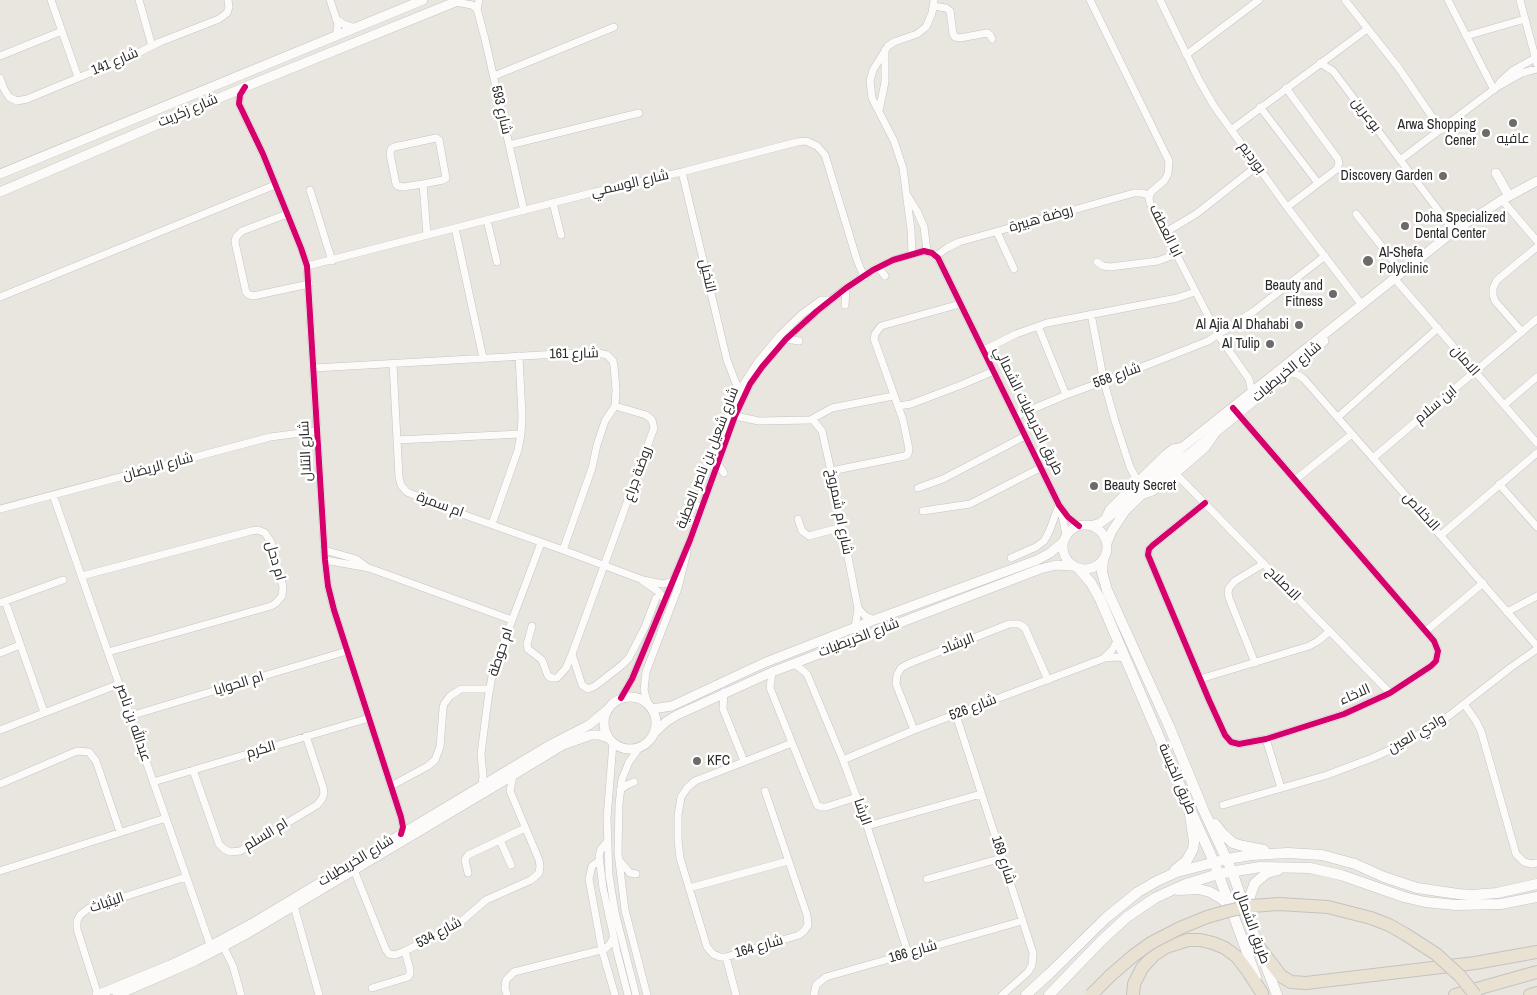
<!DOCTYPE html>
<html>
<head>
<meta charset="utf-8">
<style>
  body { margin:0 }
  canvas { display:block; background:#e8e6df }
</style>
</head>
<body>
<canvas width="1537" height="995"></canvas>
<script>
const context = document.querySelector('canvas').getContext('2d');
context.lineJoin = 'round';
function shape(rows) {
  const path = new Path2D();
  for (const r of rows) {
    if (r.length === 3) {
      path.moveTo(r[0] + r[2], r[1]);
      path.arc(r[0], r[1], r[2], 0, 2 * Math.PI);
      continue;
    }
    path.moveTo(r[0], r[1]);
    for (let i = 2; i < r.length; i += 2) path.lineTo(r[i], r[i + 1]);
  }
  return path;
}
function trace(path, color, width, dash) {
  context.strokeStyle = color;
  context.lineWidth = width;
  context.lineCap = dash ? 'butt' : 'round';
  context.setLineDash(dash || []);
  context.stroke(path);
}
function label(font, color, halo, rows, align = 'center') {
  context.font = font + ' "Archivo Narrow",Cairo,sans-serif';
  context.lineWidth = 5;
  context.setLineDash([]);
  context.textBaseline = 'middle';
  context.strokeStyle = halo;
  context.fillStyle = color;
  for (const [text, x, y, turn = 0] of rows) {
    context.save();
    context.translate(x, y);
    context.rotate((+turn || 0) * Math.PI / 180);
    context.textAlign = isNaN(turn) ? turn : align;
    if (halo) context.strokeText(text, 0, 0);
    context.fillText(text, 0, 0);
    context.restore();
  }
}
const minor = shape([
  [51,0,78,77],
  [139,0,152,46],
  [330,0,338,24,336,37],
  [479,0,477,9,485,39,524,211],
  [1090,0,1169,161,1168,174,1164,181,1151,192,1149,198,1150,203,1218,335,1249,379,1252,393],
  [1160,0,1199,80,1214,106,1287,207,1362,305],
  [1345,0,1398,67,1441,130],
  [1448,0,1494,90],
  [1520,0,1537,64],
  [455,2,472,5,477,9],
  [933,6,946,8,950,11,953,34,955,37,960,38,987,33,990,35,992,39],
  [336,19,345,25,356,28],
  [1466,36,1525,19],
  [1186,55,1259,0],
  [0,56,62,31],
  [1320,63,1333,71,1454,231],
  [494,76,614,27],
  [0,78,4,89,9,97,17,101,27,99,136,54,160,42,219,19,227,13,229,7,228,0],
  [245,87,240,95,239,104,263,154,301,248,307,266,325,560,328,586,334,610,401,817,403,827,401,834],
  [1497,87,1501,81,1512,71,1535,58],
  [1286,88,1338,159,1339,163,1337,169,1287,207],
  [1260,107,1318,183],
  [879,111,885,82,885,50],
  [1231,130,1367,29],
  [436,138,439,140,446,178,443,180,423,184,403,187,398,186,396,184,390,154,391,149,394,147,436,138],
  [509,145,639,113],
  [1400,160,1497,87,1522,73,1537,69],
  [682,172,727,360,739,391],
  [423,184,427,235],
  [310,190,332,261],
  [907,195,917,211,924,227,927,251],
  [1502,200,1537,241],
  [553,203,561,235],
  [287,214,242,231,236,237,235,242,246,292,249,295,253,296,309,284],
  [1356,214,1402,272],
  [487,220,497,262],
  [455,228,483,358],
  [997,232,1014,269],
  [1166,232,1196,214,1257,166],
  [912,253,911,230,903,168,894,141,872,98,870,81,873,70,888,46,894,42,917,34,926,27,932,13,934,0],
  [936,256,947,248,959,242,1134,193,1141,193,1150,195],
  [1097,262,1103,266,1110,267,1158,261,1176,254],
  [307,266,595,192,682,172,797,142,806,141,817,146,825,155,857,260,864,277],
  [878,267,885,276],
  [1394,278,1537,443],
  [0,297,275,185],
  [845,305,846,288],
  [1091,314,1104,382,1115,421,1130,467,1140,486],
  [1038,326,1066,395],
  [1522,332,1495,301,1493,295,1493,288,1497,280,1537,247],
  [786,339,799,341],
  [984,350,1016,334,1047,323,1177,298,1195,292],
  [393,364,399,477,401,485,407,492,445,508,563,550,643,580,663,584,672,581],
  [314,368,594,352,607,355,613,361,614,366,616,390,615,406,605,421,597,445,592,468,563,550],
  [1289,372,1298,375,1304,379,1537,646],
  [1504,405,1537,377],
  [898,406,911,404,961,385,994,371],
  [735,416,759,421,810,420,832,408,893,396],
  [1016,416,1066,395,1137,369,1208,341,1254,311,1325,256],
  [1338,417,1438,328],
  [813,420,822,431,831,471,858,608,855,628],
  [397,440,521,434],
  [1373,458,1537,319],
  [717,463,724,473],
  [715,469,712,464,713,459,729,414,741,388,757,363,780,335,802,314,821,300,830,300],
  [831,471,905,456,908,454,909,449,903,420,874,339,875,334,881,326,960,304],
  [1176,474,1390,693],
  [1295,480,1352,434],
  [1499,484,1537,527],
  [918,488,943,479,1025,436],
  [53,495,212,950],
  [1141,496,1153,492,1170,479,1206,448,1215,435],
  [687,502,701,507],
  [1205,503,1153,545,1149,549,1148,555,1209,700,1225,735,1231,742,1239,744,1266,739,1344,714,1390,693,1431,666,1436,661,1438,651,1434,641,1235,410],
  [0,509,270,437,317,431],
  [1061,510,1066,535],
  [923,511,970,504,1040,468],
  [798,519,802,531,809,536,842,527],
  [1104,520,1109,509,1165,454,1173,448,1184,446],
  [492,524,518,450,521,434,522,416,519,356],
  [1441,535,1537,453],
  [324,550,356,559,368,568],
  [1011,558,1036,547,1044,541,1049,532,1059,505],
  [325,560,369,568,512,620],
  [82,576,251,531,258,530,265,533,271,542,283,587,282,596,276,603,271,606,108,652],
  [643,581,659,592,664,599],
  [5,601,44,712],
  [0,603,63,580],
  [858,608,865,616,874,620],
  [1507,612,1537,596],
  [532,626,527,644,528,649,542,660,548,676,552,678,557,678,566,668,572,654,654,428,652,420,646,415,615,406],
  [1426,631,1483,583],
  [0,653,20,645],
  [572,654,582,685,588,689,595,686,622,665,629,658,645,627,656,598],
  [1105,657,1112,650,1118,640],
  [1255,663,1229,598,1228,593,1229,588,1235,581,1263,564],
  [793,664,800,668,807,674,843,760,867,826,908,953],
  [772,672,770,688,817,805,821,807,826,807,857,797],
  [1200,679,1309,646,1318,641,1330,631],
  [724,692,723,709,744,761],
  [621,698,632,679,690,540,735,416,750,384,762,367,786,339,817,311,846,288,873,270,893,260,924,251,932,253,938,258,1059,505,1068,517,1079,526],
  [648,704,644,690,646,672,678,588,687,552],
  [1464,704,1476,721,1481,731,1516,854,1524,862,1532,864,1537,863],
  [956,715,1033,953,1032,965,1028,972,1002,995],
  [130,716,347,651],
  [0,730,119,684],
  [914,730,896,684,897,675,901,668,908,664,1009,624,1019,624,1025,628,1048,680],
  [1266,739,1281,788],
  [613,743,607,818,609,875,615,912,636,995],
  [639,748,629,762,622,779,619,804,618,853,625,910,647,995],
  [843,760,914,730,1105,658,1115,657,1126,658],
  [193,770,219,844,224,849,230,852,240,851,317,805,322,799,324,793,323,787,306,736],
  [153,782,369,718],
  [0,784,77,751,89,752,96,761,120,832],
  [391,786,428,766,435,760,440,747,443,708,444,704,450,696,461,689,490,689],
  [482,786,483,776,481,754,488,699,492,676,499,655,541,543],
  [620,790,627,785,634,782],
  [765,791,807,915,808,925,804,931,799,935,726,957,720,957,713,954,707,947,680,858,678,840,678,815,681,797,687,788,695,781,792,743],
  [1223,805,1327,775,1372,758,1403,744,1450,715,1510,668,1537,649],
  [867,826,981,794],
  [500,840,511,865],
  [607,842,601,849,599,856,603,888,617,952,628,995],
  [600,860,592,866,589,879,602,950,615,995],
  [619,860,630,873,636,874],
  [354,870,386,950,389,954,395,955,405,951,456,926,486,900,531,880,539,873,540,866,539,860,510,791,513,776],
  [0,871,166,818],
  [468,873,465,860,468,855,525,828],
  [927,879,1002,858],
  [689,888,788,861],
  [294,906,319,995],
  [221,942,233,966,241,995],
  [726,957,736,995],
  [372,988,408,977,410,974,410,970,405,951],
  [98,995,77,929,77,921,80,915,89,908,186,877],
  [507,995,505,988,506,980,514,972,605,949,610,944,613,938],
  [814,995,816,985,826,977,1022,921]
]);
const tertiary = shape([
  [1496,173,1509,196],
  [0,174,423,0],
  [0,192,245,87,460,0],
  [1085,547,22],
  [1091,526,1100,523,1110,516,1146,481,1184,446,1454,231,1502,200,1537,181],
  [1107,543,1112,531,1125,511,1155,482,1289,372,1324,341],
  [630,723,26],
  [652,709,672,706,764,663,874,620,1037,560,1050,553,1063,542],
  [654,733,667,721,677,715,772,672,1040,569,1056,565,1072,566],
  [97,995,170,965,210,946,251,924,548,746,589,725,607,710],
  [117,995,195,961,245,935,497,785,563,745,591,735,599,735,608,738]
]);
const secondary = shape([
  [1103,560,1102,572,1107,590,1169,726,1203,809,1232,871,1250,924,1277,995],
  [1079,569,1091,583,1100,599,1190,809,1214,862,1256,977],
  [1215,824,1223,834,1233,843,1243,846,1264,850],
  [1175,870,1187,860,1193,849,1194,842,1190,815],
  [1178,890,1199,889,1210,892,1222,899,1228,905],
  [1250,913,1250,896,1255,883,1267,873,1278,870],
  [1026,995,1049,974,1107,917,1138,892,1157,881,1177,872,1227,859,1251,855,1288,853,1322,855,1355,864,1384,877,1417,888,1458,894,1472,895,1497,893,1537,884],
  [1049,995,1102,940,1127,917,1155,898,1170,891,1186,884,1218,874,1260,867,1310,868,1341,875,1404,897,1425,902,1456,905,1501,904,1537,897]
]);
const motorway = shape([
  [1258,946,1281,976,1291,982,1306,983,1475,963,1537,952],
  [1133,995,1134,984,1142,968,1154,955,1166,947,1188,940,1200,940,1213,943,1225,948,1237,957,1247,970,1262,993],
  [1455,995,1537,972],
  [1530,995,1537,993]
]);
trace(minor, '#c5c4c5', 8);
trace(tertiary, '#c5c4c5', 10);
trace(secondary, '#c5c4c5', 11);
trace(motorway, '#c4c3c1', 14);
trace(minor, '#fcfbfa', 7);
trace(tertiary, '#fcfbfa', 9);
trace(secondary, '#fcfbfa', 10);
trace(motorway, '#e9e1d2', 12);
const motorwayBridge = shape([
  [1091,995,1111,975,1133,956,1151,943,1180,928,1207,917,1228,911,1251,906,1279,904,1328,907,1371,918,1389,925,1405,934,1436,954,1460,976,1475,995]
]);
trace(motorwayBridge, '#c4c3c1', 14, []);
trace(motorwayBridge, '#e9e1d2', 12);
trace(shape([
  [245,87,240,95,239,104,263,154,301,248,307,266,325,560,328,586,334,610,401,817,403,827,401,834],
  [1205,503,1153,545,1149,549,1148,555,1209,700,1225,735,1231,742,1239,744,1266,739,1344,714,1390,693,1431,666,1436,661,1438,651,1434,641,1233,408],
  [621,698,632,679,690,540,735,416,750,384,762,367,786,339,817,311,846,288,873,270,893,260,924,251,932,253,938,258,1059,505,1068,517,1079,526]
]), '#d6006c', 6);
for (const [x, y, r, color] of [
  [1513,123,5,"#6c6b69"],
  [1486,133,5,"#6c6b69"],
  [1443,176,5,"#6c6b69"],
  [1405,226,5,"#6c6b69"],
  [1368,261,6,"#6c6b69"],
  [1333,294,5,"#6c6b69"],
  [1299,325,5,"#6c6b69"],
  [1270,344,5,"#6c6b69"],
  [1094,486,5,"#6c6b69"],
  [697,761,5,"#6c6b69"]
]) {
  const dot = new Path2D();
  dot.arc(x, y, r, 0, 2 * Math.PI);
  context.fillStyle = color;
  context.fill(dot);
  trace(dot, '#fff', 2);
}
label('14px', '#292929', '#fff', [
  ["شارع 141",115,62,-23],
  ["شارع 593",501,110,77],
  ["شارع زكريت",188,111,-23],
  ["بوعرين",1366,115,53],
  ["بورديم",1252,158,54],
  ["شارع الوسمي",630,184,-13],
  ["روضة هبيرة",1041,219,-16],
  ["ابا العطف",1165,231,64],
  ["النخيل",707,276,77],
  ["شارع 161",574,354,-1],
  ["الامان",1465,361,49],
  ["شارع الخريطيات",1287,372,-40],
  ["شارع 558",1117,376,-20],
  ["ابن سلام",1436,405,-40],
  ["طريق الخريطيات الشمالي",1028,411,64],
  ["شارع التلال",306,451,-93],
  ["شارع شعيل بن ناصر العطية",708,458,-69],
  ["شارع الريضان",158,467,-15],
  ["روضة جراع",638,474,-70],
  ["ام سمرة",440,505,20],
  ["شارع ام شمروخ",839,512,79],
  ["الاخلاص",1421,512,48],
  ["ام دحل",275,561,74],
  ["الاصلاح",1283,584,45],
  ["شارع الخريطيات",859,638,-21],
  ["الرشاد",958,644,-21],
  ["ام حوطة",501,652,-72],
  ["ام الحوايا",239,684,-17],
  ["الاخاء",1355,695,-24],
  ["شارع 526",973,708,-21],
  ["عبدالله بن ناصر",133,723,71],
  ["وادي العين",1417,734,-30],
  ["الكرم",261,750,-16],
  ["طريق الخيسة",1177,779,67],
  ["الرشا",862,812,71],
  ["ام السلم",266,835,-31],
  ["شارع 169",1003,860,72],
  ["شارع الخريطيات",356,861,-31],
  ["اليثياث",107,903,-19],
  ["طريق الشمال",1252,927,70],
  ["شارع 534",439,933,-28],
  ["شارع 164",759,947,-16],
  ["شارع 166",913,952,-16]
]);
label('14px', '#292929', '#fff', [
  ["Arwa Shopping",1476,125],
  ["Cener",1476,141],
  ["عافيه",1513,139,"center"],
  ["Discovery Garden",1433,176],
  ["Doha Specialized",1415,218,"left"],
  ["Dental Center",1415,234,"left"],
  ["Al-Shefa",1379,253,"left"],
  ["Polyclinic",1379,269,"left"],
  ["Beauty and",1323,286],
  ["Fitness",1323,302],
  ["Al Ajia Al Dhahabi",1289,325],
  ["Al Tulip",1260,344],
  ["Beauty Secret",1104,486,"left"],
  ["KFC",707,761,"left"]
], 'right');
</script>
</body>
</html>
